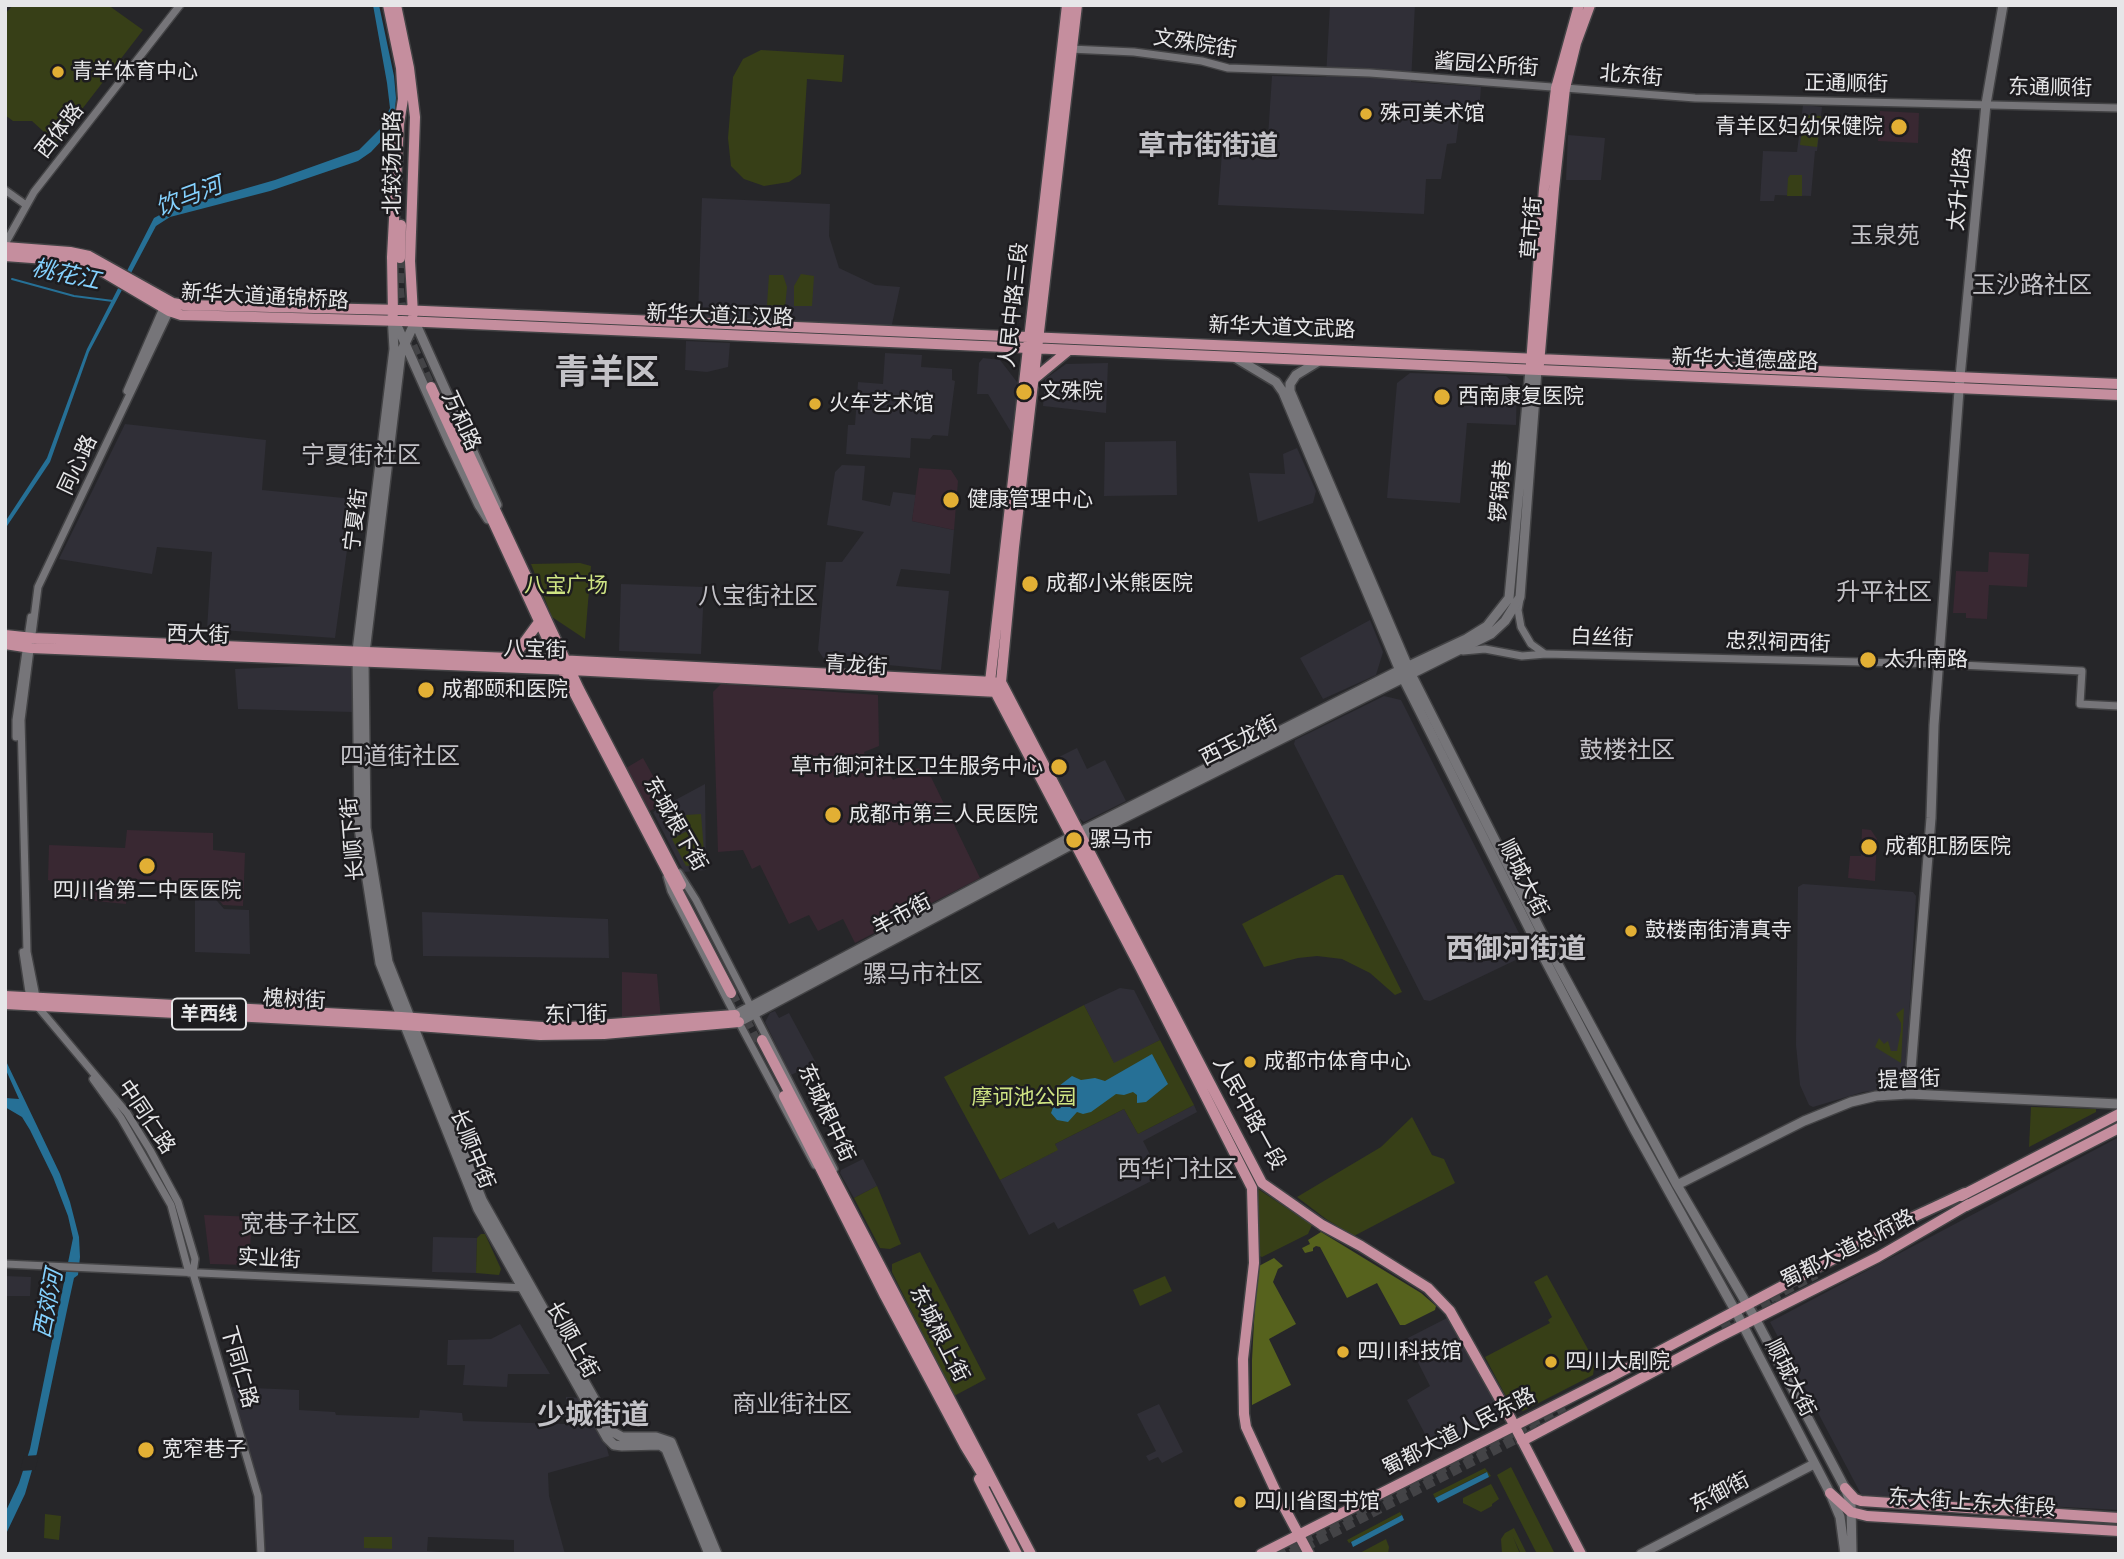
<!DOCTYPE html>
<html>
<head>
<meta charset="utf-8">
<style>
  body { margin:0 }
  #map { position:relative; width:2124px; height:1559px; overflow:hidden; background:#262629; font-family:Cabin,sans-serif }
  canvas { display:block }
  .frame { position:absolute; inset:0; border:7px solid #e6e6e8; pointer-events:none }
</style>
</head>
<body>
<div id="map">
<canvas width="2124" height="1559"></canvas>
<div class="frame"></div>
</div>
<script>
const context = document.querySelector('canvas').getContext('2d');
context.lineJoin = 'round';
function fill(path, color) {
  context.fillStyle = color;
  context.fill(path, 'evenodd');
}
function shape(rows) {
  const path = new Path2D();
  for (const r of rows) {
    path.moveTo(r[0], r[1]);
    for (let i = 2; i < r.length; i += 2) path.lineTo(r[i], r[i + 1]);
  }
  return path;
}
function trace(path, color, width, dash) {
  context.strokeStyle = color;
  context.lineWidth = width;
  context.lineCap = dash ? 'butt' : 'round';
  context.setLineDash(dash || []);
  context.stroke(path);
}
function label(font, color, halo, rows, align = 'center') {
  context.font = font + ' Cabin,"Noto Sans SC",sans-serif';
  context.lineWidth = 5;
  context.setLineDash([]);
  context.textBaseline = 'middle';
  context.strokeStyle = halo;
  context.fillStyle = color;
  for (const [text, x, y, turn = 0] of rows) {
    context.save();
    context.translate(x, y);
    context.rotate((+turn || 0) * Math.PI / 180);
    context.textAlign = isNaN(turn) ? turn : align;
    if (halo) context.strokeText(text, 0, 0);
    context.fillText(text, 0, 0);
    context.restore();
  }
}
fill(shape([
  [1330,5,1415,5,1411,82,1481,87,1479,114,1460,113,1456,143,1447,144,1441,179,1426,179,1424,214,1218,205,1222,153,1242,154,1243,149,1267,152,1272,76,1326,77],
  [1803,105,1822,107,1817,151,1815,151,1811,196,1775,195,1774,201,1760,201,1763,151,1797,152],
  [1568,135,1605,138,1601,180,1566,180],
  [702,198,830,204,829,236,839,268,875,285,900,287,891,329,698,317],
  [686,341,730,343,728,367,707,372,685,370],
  [885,353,922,355,921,367,952,369,952,380,955,381,948,436,933,435,930,439,911,438,910,458,846,454,848,425,855,425,858,382,883,384],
  [983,358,1000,360,1017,382,1014,437,988,394,977,394,979,363],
  [1108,363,1106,413,1043,406,1045,379,1066,364],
  [1410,373,1506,376,1517,386,1516,425,1467,423,1460,503,1387,498,1397,383],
  [125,424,266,440,262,490,354,499,335,638,207,629,212,552,157,547,152,574,59,559],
  [1176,441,1177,495,1104,496,1105,442],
  [1297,448,1316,491,1313,503,1258,522,1249,473,1285,474,1283,454],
  [842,465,865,466,862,500,890,506,893,492,916,495,912,521,954,530,950,574,901,569,896,586,949,591,941,670,824,659,818,650,826,562,842,562,864,532,827,525,835,472],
  [621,584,704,587,701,654,619,651],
  [1370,620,1383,652,1376,675,1323,699,1300,658],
  [354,664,353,712,238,709,235,669],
  [1384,696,1401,700,1526,947,1522,957,1430,1001,1424,1000,1294,744,1295,740],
  [1077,748,1087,769,1105,760,1126,801,1084,822,1075,815,1049,762],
  [705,784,706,870,684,872,653,812],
  [1803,884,1913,892,1916,896,1905,1085,1899,1088,1863,1092,1813,1107,1809,1105,1800,1085,1796,1045,1798,887],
  [195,891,211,894,224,909,249,910,250,954,195,952],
  [422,912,608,919,609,958,423,956],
  [1120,988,1134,990,1160,1040,1114,1064,1084,1005],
  [775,1011,779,1018,789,1013,816,1063,791,1075,765,1022,770,1013],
  [1194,1105,1197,1112,1143,1141,1161,1176,1058,1229,1054,1222,1029,1235,1000,1180,1057,1150,1055,1144,1124,1109,1138,1134],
  [2119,1137,2119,1510,1862,1496,1770,1322],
  [863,1159,877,1186,854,1198,840,1173,841,1170],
  [433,1237,477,1238,476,1273,432,1272],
  [5,1276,31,1277,30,1296,5,1296],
  [1447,1318,1454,1325,1501,1410,1499,1416,1437,1448,1425,1434,1407,1400,1430,1386,1406,1339],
  [520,1324,550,1374,508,1374,507,1387,463,1385,465,1365,447,1365,448,1340,491,1339],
  [229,1387,299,1390,299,1410,335,1412,336,1415,419,1418,420,1410,462,1413,463,1421,499,1422,565,1424,566,1397,581,1398,605,1441,609,1456,548,1473,549,1496,565,1554,514,1554,514,1540,428,1537,427,1551,465,1554,266,1554,259,1490],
  [1159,1404,1183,1452,1162,1463,1158,1457,1149,1461,1146,1456,1156,1451,1137,1414]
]), '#302f37');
fill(shape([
  [1880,111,1919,113,1918,143,1878,141],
  [919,468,951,470,958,481,954,530,912,521],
  [1989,552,2029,554,2027,587,1989,585,1987,619,1966,618,1966,613,1953,613,1956,571,1988,572],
  [721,684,878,695,879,746,864,752,869,771,885,766,893,780,918,768,931,777,980,878,855,943,843,919,818,931,809,915,789,924,760,865,752,869,743,850,718,852,713,692],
  [643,758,667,801,650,811,626,768],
  [1862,829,1871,830,1877,839,1875,881,1848,878,1850,856,1861,856],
  [127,830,213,833,213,850,245,853,243,906,223,905,213,892,172,882,128,879,126,904,64,898,62,884,48,880,49,845,125,848],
  [622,972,657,974,661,1020,622,1022],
  [204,1215,258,1217,257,1232,251,1233,249,1265,210,1264]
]), '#392832');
fill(shape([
  [13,5,108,5,143,30,56,143,32,121,13,121,5,115,5,14],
  [761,50,844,55,842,82,807,79,801,174,789,182,764,186,744,179,731,166,728,138,733,77,743,59],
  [1804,115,1821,116,1817,147,1800,145],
  [1790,175,1802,175,1802,196,1787,196,1788,178],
  [801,274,814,276,812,306,794,306,794,286],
  [769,275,783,275,787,287,785,307,767,305],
  [580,563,591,566,585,639,552,617,531,564],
  [701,814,705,864,686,866,672,839,687,831,686,815],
  [1336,875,1343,875,1402,992,1395,995,1370,973,1342,959,1317,956,1298,958,1264,967,1242,924],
  [1084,1005,1114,1063,1160,1040,1194,1105,1138,1134,1124,1109,1055,1144,1058,1150,1000,1180,944,1077],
  [1904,1008,1901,1063,1875,1047,1879,1038,1884,1044,1888,1041,1891,1051,1897,1051,1901,1030,1901,1023,1896,1014],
  [2031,1107,2096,1109,2096,1112,2029,1147],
  [1412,1117,1432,1155,1444,1159,1455,1183,1354,1236,1326,1219,1297,1197,1381,1147],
  [877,1186,901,1244,890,1249,880,1248,854,1198],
  [1258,1189,1312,1225,1308,1234,1262,1257,1257,1255,1256,1191],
  [481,1234,485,1234,501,1269,499,1275,476,1273,477,1238],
  [920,1252,986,1379,954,1396,892,1272,892,1264],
  [1547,1275,1595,1362,1593,1375,1523,1411,1511,1406,1485,1357,1550,1323,1548,1320,1552,1317,1534,1282],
  [1165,1276,1172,1291,1140,1306,1133,1290],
  [1511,1467,1555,1554,1537,1554,1497,1475],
  [1485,1468,1491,1476,1489,1477,1486,1472,1435,1498,1433,1494],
  [1491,1484,1499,1499,1492,1504,1492,1506,1481,1512,1463,1503,1463,1498],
  [1400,1512,1402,1515,1349,1543,1347,1540],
  [45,1514,61,1516,59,1540,44,1538],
  [1514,1528,1527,1554,1521,1554,1513,1537,1520,1554,1502,1554,1501,1539,1505,1533],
  [364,1537,392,1537,392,1549,364,1548],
  [1386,1539,1389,1547,1388,1554,1358,1554]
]), '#373f17');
fill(shape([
  [1321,1232,1421,1293,1436,1306,1435,1310,1405,1325,1400,1325,1377,1283,1347,1298,1320,1247,1316,1246,1313,1248,1313,1251,1305,1253,1302,1248,1310,1244,1308,1240],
  [1274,1258,1283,1266,1278,1269,1273,1282,1296,1324,1269,1339,1291,1385,1252,1405,1252,1360,1257,1267]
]), '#56621d');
fill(shape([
  [373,5,379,5,394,76,396,98,394,122,385,137,371,152,358,161,270,191,170,217,156,226,89,352,50,462,5,529,5,522,47,458,87,349,154,218,167,211,275,180,359,150,382,127,390,108,387,83],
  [1152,1054,1168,1084,1146,1102,1137,1103,1137,1095,1133,1092,1124,1095,1116,1094,1091,1112,1083,1114,1077,1112,1068,1122,1057,1120,1051,1113,1057,1097,1055,1089,1072,1076,1081,1080,1095,1078,1105,1081],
  [5,1059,60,1174,70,1202,79,1237,80,1257,78,1275,74,1278,67,1310,37,1453,25,1494,5,1536,5,1513,19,1483,30,1449,73,1238,68,1216,53,1177,30,1130,22,1117,5,1107,5,1098,19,1099,5,1068],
  [1487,1472,1489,1477,1438,1503,1435,1498],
  [1402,1515,1404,1520,1353,1547,1351,1542]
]), '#267096');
fill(shape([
  [39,1455,35,1470,20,1471,24,1456]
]), '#262629');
trace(shape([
  [12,279,74,296,113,301]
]), '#267096', 2);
trace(shape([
  [400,258,399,290,402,317,407,334,431,387],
  [731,993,757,1042],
  [1770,1298,1816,1274],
  [1723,1330,1781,1299],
  [1276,1554,1564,1406],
  [1291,1554,1537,1428]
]), '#434346', 10, [10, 5]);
const tertiary = shape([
  [1070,49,1134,52,1202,61,1228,68,1370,73,1695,98,2119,108],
  [5,190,26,205],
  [5,244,34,192,180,5],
  [170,310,38,587,21,720,27,952,38,1007,127,1113,150,1150,178,1202,195,1259,193,1273,258,1496,261,1554],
  [127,391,164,306],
  [1520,599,1518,610,1521,627,1531,644,1545,654],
  [1463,651,1485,649,1522,656,1546,654,1940,664,2082,671,2080,704,2119,706],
  [16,737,16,720,31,617],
  [679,873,696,900,834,1169],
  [667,877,671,891,735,1015,815,1165],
  [23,952,30,999],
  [93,1079,121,1118,171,1205,189,1273],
  [5,1264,526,1288]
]);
const secondary = shape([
  [392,315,394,349,357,651,359,828,380,963,478,1209,607,1438,614,1445,622,1446,660,1445,666,1449,709,1554],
  [395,321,449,442,479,505,488,519],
  [415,322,401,352,364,661,366,828,388,962,482,1200,613,1432,622,1437,656,1437,671,1442,717,1554],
  [415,322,497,505],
  [1236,358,1276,382,1283,392,1403,678,1542,954,1633,1127,1736,1312,1830,1493,1840,1517,1845,1554],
  [1319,361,1296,375,1290,384,1290,391,1411,674,1554,957,1677,1185,1755,1318,1845,1488,1851,1504,1852,1554],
  [735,1015,1078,833,1400,670,1466,639,1487,626,1509,598,1530,370],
  [739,1022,1082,839,1491,634,1505,621,1520,597,1537,370],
  [1909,1094,1931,818,1934,725,1960,377,1986,104,2003,5],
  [1677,1185,1804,1121,1851,1102,1876,1096,1909,1094,2119,1104],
  [1641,1554,1814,1464]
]);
const primary = shape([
  [388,5,401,68,403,99,399,124,392,257,393,314],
  [396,5,409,68,415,117,410,261,413,314],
  [1067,5,990,682,1141,969,1252,1188,1254,1263,1243,1359,1244,1414,1246,1427,1276,1492,1309,1554],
  [1077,5,1014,547,1001,682,1262,1183,1322,1225,1361,1246,1428,1288,1450,1311,1511,1419,1581,1554],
  [5,247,70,252,89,256,173,303,184,305,401,310,2119,384],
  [5,256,86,262,169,311,181,315,402,321,2119,395],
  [400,258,401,225],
  [1531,364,1544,188,1556,88,1579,5],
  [1539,364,1554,189,1565,88,1576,43,1590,5],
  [1034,379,1069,350],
  [431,387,557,660,731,993],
  [461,437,579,689,681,885],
  [5,635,33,638,557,660,994,682],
  [5,644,31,648,571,670,998,692],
  [512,659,539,622],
  [5,996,401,1017,556,1028,735,1015],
  [5,1004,404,1025,540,1035,604,1034,739,1022],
  [762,1040,1031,1554],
  [784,1096,885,1296,965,1446,987,1482],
  [1961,1196,2119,1114],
  [1966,1206,2119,1128],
  [1522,1441,1717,1338,1878,1257,1969,1204],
  [979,1479,1017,1554],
  [1845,1488,1855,1499,1861,1501,2119,1518],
  [1830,1493,1851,1512,1867,1516,2119,1531],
  [1261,1554,1607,1379,1909,1219,1965,1193]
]);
trace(tertiary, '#434345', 10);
trace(secondary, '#434345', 12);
trace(primary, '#434345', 13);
trace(tertiary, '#767579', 7);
trace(secondary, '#767579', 9);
trace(primary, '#c58e9e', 10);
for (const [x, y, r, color] of [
  [58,72,7,"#e2af34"],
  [1366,114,7,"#e2af34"],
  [1899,127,9,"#e2af34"],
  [1024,392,9,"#e2af34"],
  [1442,397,9,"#e2af34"],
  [815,404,7,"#e2af34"],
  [951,500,9,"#e2af34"],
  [1030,584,9,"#e2af34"],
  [1868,660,9,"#e2af34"],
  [426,690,9,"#e2af34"],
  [1059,767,9,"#e2af34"],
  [833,815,9,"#e2af34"],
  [1074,840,9,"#e2af34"],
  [1869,847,9,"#e2af34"],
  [147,866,9,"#e2af34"],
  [1631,931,7,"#e2af34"],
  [1250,1062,7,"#e2af34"],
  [1343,1352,7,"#e2af34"],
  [1551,1362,7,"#e2af34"],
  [146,1450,9,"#e2af34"],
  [1240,1502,7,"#e2af34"]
]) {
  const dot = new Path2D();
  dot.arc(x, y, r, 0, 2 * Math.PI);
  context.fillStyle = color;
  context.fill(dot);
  trace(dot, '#1d1c1f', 2.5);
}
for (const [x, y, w] of [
  [209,1014,74]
]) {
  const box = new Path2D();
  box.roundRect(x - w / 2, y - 15.5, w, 31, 5);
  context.fillStyle = '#1d1c1f';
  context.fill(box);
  trace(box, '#e6e6e8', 2);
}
label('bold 19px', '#e6e6e8', null, [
  ["羊西线",209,1014]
]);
label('21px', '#e6e6e8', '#1d1c1f', [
  ["文殊院街",1195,44,9],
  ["酱园公所街",1486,65,4],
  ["北东街",1631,76,5],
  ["正通顺街",1846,84,1],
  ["东通顺街",2050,88,1],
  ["西体路",60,131,-52],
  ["北较场西路",393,163,-90],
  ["太升北路",1960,189,-85],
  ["草市街",1532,228,-86],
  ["新华大道通锦桥路",265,297,3],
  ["人民中路三段",1014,305,-84],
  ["新华大道江汉路",720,316,2],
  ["新华大道文武路",1282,328,2],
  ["新华大道德盛路",1745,360,2],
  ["万和路",461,421,65],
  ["同心路",78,465,-65],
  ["锣锅巷",1501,491,-85],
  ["宁夏街",356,520,-83],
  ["西大街",198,635,2],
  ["白丝街",1602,638,2],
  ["忠烈祠西街",1778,643,2],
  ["八宝街",535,650,2],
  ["青龙街",856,666,3],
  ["西玉龙街",1239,741,-27],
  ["东城根下街",675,824,60],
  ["长顺下街",353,839,-95],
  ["顺城大街",1523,878,63],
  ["羊市街",902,915,-28],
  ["槐树街",294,1000,3],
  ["东门街",576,1015,-1],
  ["提督街",1909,1080,-2],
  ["东城根中街",826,1113,65],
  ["人民中路一段",1249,1113,61],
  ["中同仁路",146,1117,56],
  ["长顺中街",472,1149,68],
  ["蜀都大道总府路",1848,1249,-27],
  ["实业街",269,1259,3],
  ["东城根上街",939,1334,63],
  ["长顺上街",572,1340,61],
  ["下同仁路",239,1367,74],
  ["顺城大街",1790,1378,63],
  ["蜀都大道人民东路",1459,1432,-27],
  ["东御街",1720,1493,-27],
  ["东大街上东大街段",1972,1503,4]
]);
label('21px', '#e6e6e8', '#1d1c1f', [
  ["青羊体育中心",72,72],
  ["殊可美术馆",1380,114],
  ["青羊区妇幼保健院",1883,127,"right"],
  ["文殊院",1040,392],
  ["西南康复医院",1458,397],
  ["火车艺术馆",829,404],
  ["健康管理中心",967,500],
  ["成都小米熊医院",1046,584],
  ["太升南路",1884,660],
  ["成都颐和医院",442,690],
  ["草市御河社区卫生服务中心",1043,767,"right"],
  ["成都市第三人民医院",849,815],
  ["骡马市",1090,840],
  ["成都肛肠医院",1885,847],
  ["四川省第二中医医院",147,891,"center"],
  ["鼓楼南街清真寺",1645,931],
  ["成都市体育中心",1264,1062],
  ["四川科技馆",1357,1352],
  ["四川大剧院",1565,1362],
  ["宽窄巷子",162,1450],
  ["四川省图书馆",1254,1502]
], 'left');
label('21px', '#cfe483', '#1d1c1f', [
  ["八宝广场",566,586],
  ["摩诃池公园",1024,1098]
]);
label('italic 23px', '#84d1fe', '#1d1c1f', [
  ["饮马河",189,197,-21],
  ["桃花江",66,275,12],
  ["西郊河",49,1304,-79]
]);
label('23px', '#c3c2c7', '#1d1c1f', [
  ["玉泉苑",1885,236]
]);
label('24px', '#c3c2c7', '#1d1c1f', [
  ["玉沙路社区",2032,286],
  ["宁夏街社区",361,456],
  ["升平社区",1884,593],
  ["八宝街社区",758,597],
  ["鼓楼社区",1627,751],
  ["四道街社区",400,757],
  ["骡马市社区",923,975],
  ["西华门社区",1177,1170],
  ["宽巷子社区",300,1225],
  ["商业街社区",792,1405]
]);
label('bold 28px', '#c3c2c7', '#1d1c1f', [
  ["草市街街道",1208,147],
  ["西御河街道",1516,950],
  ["少城街道",593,1416]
]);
label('bold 35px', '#c3c2c7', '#1d1c1f', [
  ["青羊区",607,374]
]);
</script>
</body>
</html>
